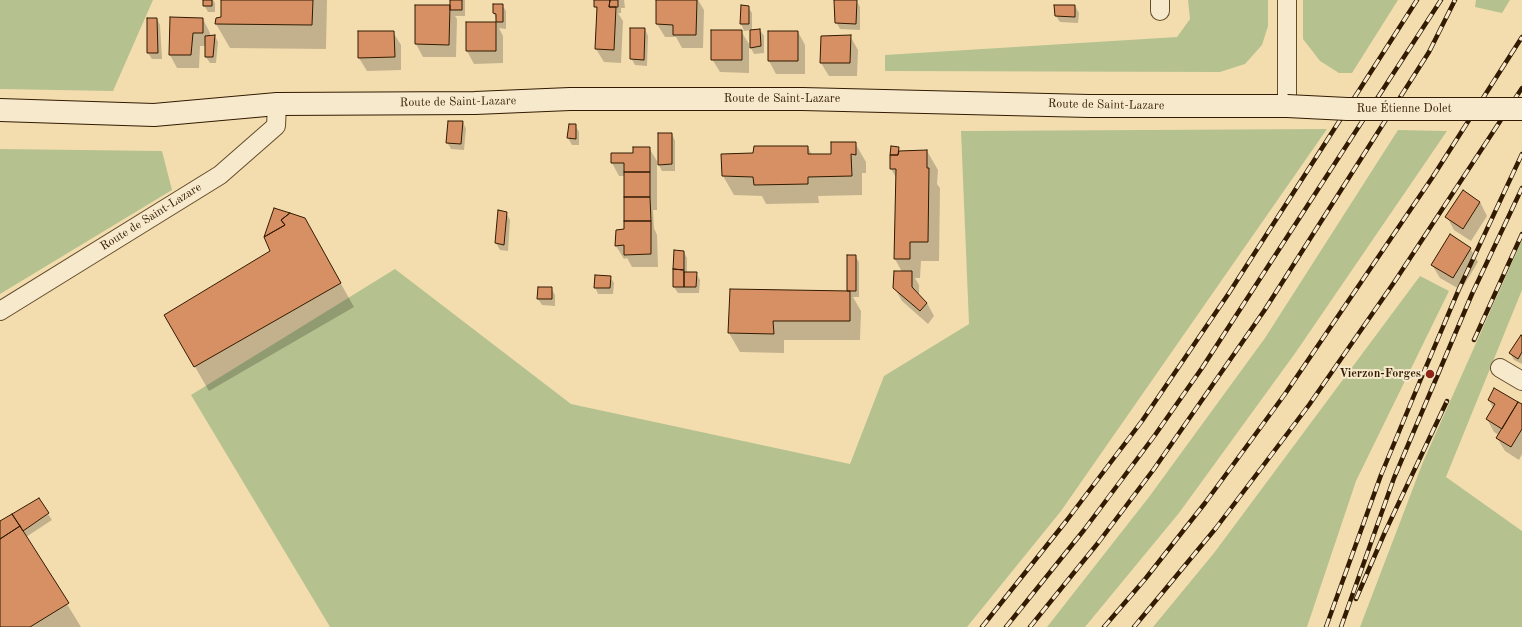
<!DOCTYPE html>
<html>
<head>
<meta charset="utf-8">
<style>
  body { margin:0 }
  canvas { display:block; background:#f3ddaf }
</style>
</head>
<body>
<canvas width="1522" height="627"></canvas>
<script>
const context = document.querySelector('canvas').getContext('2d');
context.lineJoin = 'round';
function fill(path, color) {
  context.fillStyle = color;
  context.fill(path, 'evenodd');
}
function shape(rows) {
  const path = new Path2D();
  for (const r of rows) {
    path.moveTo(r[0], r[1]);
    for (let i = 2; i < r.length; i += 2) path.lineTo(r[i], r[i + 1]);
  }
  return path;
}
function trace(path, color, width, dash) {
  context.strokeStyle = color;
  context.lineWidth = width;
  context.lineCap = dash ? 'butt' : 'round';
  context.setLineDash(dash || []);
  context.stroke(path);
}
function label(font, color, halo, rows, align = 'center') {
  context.font = font + ' "Old Standard TT",serif';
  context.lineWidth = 4;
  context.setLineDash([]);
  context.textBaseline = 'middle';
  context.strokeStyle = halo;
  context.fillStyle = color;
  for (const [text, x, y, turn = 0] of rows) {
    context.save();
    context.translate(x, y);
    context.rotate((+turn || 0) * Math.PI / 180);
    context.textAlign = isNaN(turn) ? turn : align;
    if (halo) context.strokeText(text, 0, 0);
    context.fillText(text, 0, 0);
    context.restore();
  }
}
fill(shape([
  [0,0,153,0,113,91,0,89],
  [1188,0,1268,0,1268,26,1262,45,1245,64,1220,72,885,71,885,55,1177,37,1190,19],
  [1303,0,1398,0,1352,73,1339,73,1320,61,1303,39],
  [1476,0,1510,0,1502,13,1475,7],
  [1327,129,1061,511,967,627,330,627,191,395,395,269,571,404,850,464,884,376,969,324,961,131],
  [1398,130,1447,131,1296,352,1179,513,1085,627,1047,627,1149,497,1265,338],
  [0,149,162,151,172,190,0,294],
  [1522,240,1522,290,1446,477,1522,531,1522,627,1360,627,1423,462],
  [1420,276,1449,291,1356,481,1307,627,1153,627,1214,553]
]), '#b5c28f');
fill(shape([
  [204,0,213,0,215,3,215,12,208,12,204,5],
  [222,0,327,0,326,49,230,48,216,24,217,18,222,18],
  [451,0,465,0,465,16,455,16,457,19,456,57,423,57,416,44,449,6,451,9],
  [595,0,624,0,625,8,621,8,621,13,618,13,623,21,621,63,604,62,596,49,598,12,595,6],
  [657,0,698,0,704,10,703,48,682,48,676,37,665,37,657,24],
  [856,0,860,7,860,30,840,29,836,22],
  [502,5,506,11,506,29,499,28,503,36,503,63,474,64,467,51,467,23,497,23,494,13],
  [742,6,748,7,752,13,752,30,760,30,764,36,764,53,754,54,751,48,751,30,744,31,741,24],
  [1075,6,1079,13,1078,23,1060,22,1056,16],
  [157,19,160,25,162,59,152,59,148,53],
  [203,19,210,33,210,37,215,36,218,42,216,63,210,63,206,57,206,46,200,46,199,68,177,68,170,55],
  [645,29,648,36,647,66,635,65,631,58],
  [741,31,749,44,749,73,720,72,712,59],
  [393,32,401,45,401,70,367,71,359,58],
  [798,32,805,45,805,74,776,74,769,61],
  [850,36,858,50,857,76,829,76,821,63,822,37],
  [463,122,466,129,464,150,451,149,447,142],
  [575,125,579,132,579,145,572,145,568,138],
  [672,134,675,141,675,171,662,171,659,165],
  [855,143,866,162,866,173,862,173,862,195,818,196,819,203,766,204,762,196,734,195,723,176,722,155,754,154,808,147,812,155,832,155],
  [649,148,657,161,657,210,653,210,654,228,657,235,658,267,632,267,627,258,624,259,616,246,625,230,625,176,619,176,612,163],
  [898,148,900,152,927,151,938,170,937,184,940,188,939,261,921,261,920,278,915,278,919,285,919,295,927,303,934,316,928,324,902,301,894,287,902,272,895,259,897,179,891,169],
  [1480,202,1487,216,1471,241,1454,230,1447,217],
  [506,213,510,220,508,251,500,250,496,243],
  [318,243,354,307,209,391,165,315],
  [1470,248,1478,262,1461,290,1440,278,1432,265],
  [684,252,687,258,687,273,696,273,700,280,699,293,678,293,674,287],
  [855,256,859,262,859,297,853,297,861,311,860,340,784,340,784,353,740,352,729,333,731,290,848,292],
  [610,277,614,283,613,294,598,294,595,287],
  [551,288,555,295,555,306,542,305,538,299],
  [1522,337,1522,364,1514,360,1510,353],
  [1489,400,1522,405,1522,454,1519,460,1505,451,1497,438,1499,435,1494,432,1487,419,1493,408],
  [48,514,52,520,26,537,81,627,0,627,0,522]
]), '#0003');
const building = shape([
  [203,0,212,0,212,6,203,6,203,0],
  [221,0,313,0,312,25,215,24,216,18,221,17,221,0],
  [450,0,462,0,462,10,450,10,450,0],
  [594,0,610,0,609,7,616,7,614,50,595,49,597,7,594,7,594,0],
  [610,0,618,0,618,7,609,7,610,0],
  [656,0,697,0,696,35,673,35,673,25,656,24,656,0],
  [834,0,857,0,856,24,835,23,834,0],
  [493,4,503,4,503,22,496,22,496,14,493,13,493,4],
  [415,5,450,5,449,45,415,44,415,5],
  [741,5,749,6,749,24,740,24,741,5],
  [1054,5,1075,5,1075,17,1055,16,1054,5],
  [170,17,203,18,203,33,193,33,191,55,169,55,170,17],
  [147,18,157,18,158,53,147,53,147,18],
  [466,22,496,22,496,51,466,51,466,22],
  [630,28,645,28,644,60,630,59,630,28],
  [760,29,761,46,750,48,750,30,760,29],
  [711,30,742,30,742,60,711,60,711,30],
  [358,31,394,31,395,57,358,58,358,31],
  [768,31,798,31,798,61,768,61,768,31],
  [215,35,213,57,205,57,205,36,215,35],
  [851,35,850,63,820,63,821,36,851,35],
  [448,121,463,121,461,144,446,143,448,121],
  [569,124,576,124,576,139,567,138,569,124],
  [658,133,672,133,672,164,658,165,658,133],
  [831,142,856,142,856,155,851,154,852,176,808,177,808,184,754,185,753,177,722,176,721,154,753,153,754,146,808,146,808,154,831,154,831,142],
  [891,146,899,147,898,155,890,155,891,146],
  [633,147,650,147,650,172,624,172,624,163,611,163,611,153,633,153,633,147],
  [927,150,927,168,929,168,928,242,910,242,910,259,894,259,896,169,890,169,890,155,898,155,899,151,927,150],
  [624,172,650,172,650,197,624,197,624,172],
  [1463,190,1480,202,1463,229,1445,217,1463,190],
  [624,197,650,197,651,221,624,221,624,197],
  [274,208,290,213,281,220,285,225,264,237,274,208],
  [498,210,507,212,504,245,495,243,498,210],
  [290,213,305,218,341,283,194,367,164,315,270,251,264,237,285,225,281,220,290,213],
  [624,221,651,221,651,254,624,255,624,245,615,246,616,230,624,229,624,221],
  [1450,234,1471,248,1453,278,1431,265,1450,234],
  [674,250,684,251,684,270,673,269,674,250],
  [847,255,856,255,856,291,847,291,847,255],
  [673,269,684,270,684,287,673,287,673,269],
  [894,271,912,271,912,287,927,303,920,311,893,288,894,271],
  [684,272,697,272,696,287,684,287,684,272],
  [595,275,611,276,610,288,594,288,595,275],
  [538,287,552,287,552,299,537,299,538,287],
  [730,289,850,291,850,321,773,321,774,334,728,333,730,289],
  [1521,335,1522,336,1522,352,1518,359,1509,353,1521,335],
  [1494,388,1518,402,1502,429,1486,419,1495,404,1488,400,1494,388],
  [1518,402,1522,404,1522,429,1511,447,1496,438,1518,402],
  [39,498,49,513,23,531,12,514,39,498],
  [12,514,20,526,0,539,0,521,12,514],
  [20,526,69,603,30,627,0,627,0,539,20,526]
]);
fill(building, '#d79064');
trace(building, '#321b00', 1);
const minor = shape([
  [1160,0,1160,11],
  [1287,106,1287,0],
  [0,311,220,175,276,126,277,104],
  [1500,368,1522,381]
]);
const secondary = shape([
  [0,110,154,115,277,104,475,103,570,99,802,99,1089,106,1287,106]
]);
trace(minor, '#624c2c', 20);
trace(secondary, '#321b00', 24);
trace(minor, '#f7e9cb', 18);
trace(secondary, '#f7e9cb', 22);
const rail = shape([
  [1474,340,1522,234],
  [1356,599,1385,532,1447,401],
  [982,627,1067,520,1142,421,1229,293,1417,0],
  [1006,627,1084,530,1155,435,1202,368,1441,0],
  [1030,627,1098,543,1154,469,1264,311,1429,52,1455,0],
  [1104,627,1146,578,1205,503,1285,394,1432,178,1522,37],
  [1134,627,1216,528,1309,405,1395,281,1522,88],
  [1326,627,1381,475,1420,381,1459,289,1522,154],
  [1341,627,1394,478,1472,294,1522,188]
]);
trace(rail, '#321b00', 4.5);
trace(rail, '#f7e9cb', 3, [9]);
const secondaryBridge = shape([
  [1287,106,1347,109,1522,109]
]);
trace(secondaryBridge, '#321b00', 24, []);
trace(secondaryBridge, '#f7e9cb', 22);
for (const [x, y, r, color] of [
  [1430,374,5,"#8f2418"]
]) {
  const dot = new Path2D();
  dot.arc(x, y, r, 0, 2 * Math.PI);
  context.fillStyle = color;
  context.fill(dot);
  trace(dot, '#f7e9cb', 1.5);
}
label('12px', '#321b00', '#f7e9cb', [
  ["Route de Saint-Lazare",782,99],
  ["Route de Saint-Lazare",458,102,-1],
  ["Route de Saint-Lazare",1106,105,1],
  ["Rue Étienne Dolet",1404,109],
  ["Route de Saint-Lazare",151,217,-32]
]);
label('bold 12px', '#321b00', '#f7e9cb', [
  ["Vierzon-Forges",1421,374]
], 'right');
</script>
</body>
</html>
